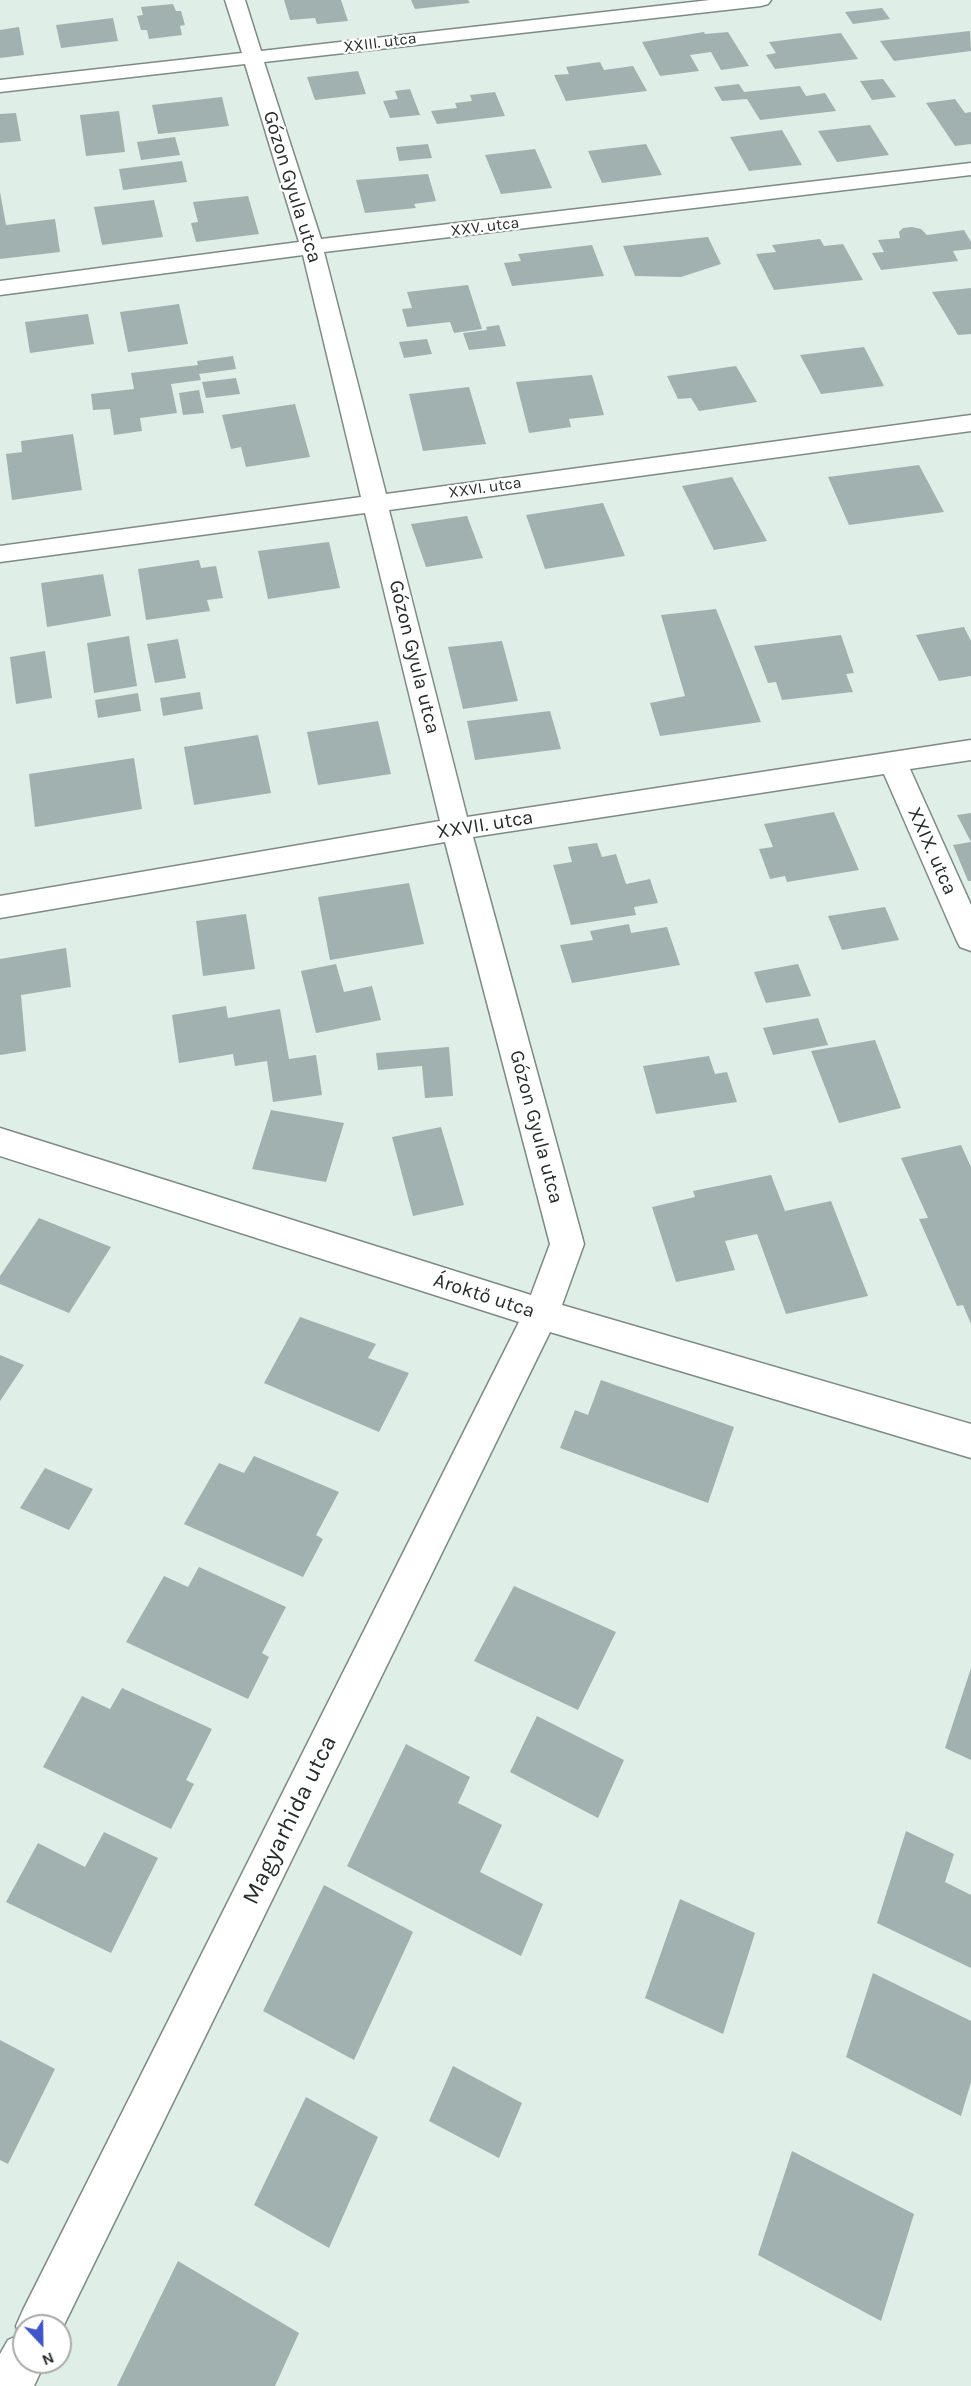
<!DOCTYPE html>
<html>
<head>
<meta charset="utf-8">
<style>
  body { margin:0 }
  #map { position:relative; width:971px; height:2386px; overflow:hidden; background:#dfeee7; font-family:Karla,sans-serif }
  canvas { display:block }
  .north { position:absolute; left:12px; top:2314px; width:60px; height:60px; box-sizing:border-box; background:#fff; border:2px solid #a8aba9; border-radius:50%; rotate:158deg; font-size:16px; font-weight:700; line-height:24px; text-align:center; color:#262c29 }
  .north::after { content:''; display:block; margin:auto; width:21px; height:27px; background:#3f55c8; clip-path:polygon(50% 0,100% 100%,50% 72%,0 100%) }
</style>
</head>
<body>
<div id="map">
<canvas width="971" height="2386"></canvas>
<div class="north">N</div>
</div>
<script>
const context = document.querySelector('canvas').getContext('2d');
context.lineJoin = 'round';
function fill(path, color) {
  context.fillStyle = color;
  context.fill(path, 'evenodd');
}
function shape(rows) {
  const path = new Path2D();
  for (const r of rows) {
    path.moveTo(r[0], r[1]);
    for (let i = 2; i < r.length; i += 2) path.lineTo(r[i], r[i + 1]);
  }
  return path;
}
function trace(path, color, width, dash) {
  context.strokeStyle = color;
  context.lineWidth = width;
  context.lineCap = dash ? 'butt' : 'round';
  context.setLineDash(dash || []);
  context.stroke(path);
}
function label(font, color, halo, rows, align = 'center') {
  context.font = font + ' Karla,sans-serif';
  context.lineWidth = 4.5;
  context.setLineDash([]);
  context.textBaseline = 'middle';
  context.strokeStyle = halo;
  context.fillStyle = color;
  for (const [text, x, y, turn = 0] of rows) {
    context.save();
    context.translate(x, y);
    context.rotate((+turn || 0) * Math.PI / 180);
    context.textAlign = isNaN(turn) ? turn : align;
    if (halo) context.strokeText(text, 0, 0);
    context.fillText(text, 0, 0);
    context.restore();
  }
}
fill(shape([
  [284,0,341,0,348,21,317,24,315,18,290,20],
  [411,0,468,0,470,3,415,9],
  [173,4,176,11,181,11,185,25,180,26,182,35,149,39,147,30,141,30,137,16,143,15,141,7],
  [882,8,890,19,853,24,845,12],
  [113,18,118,41,61,48,56,25],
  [19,27,24,55,0,58,0,30],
  [970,31,971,51,894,61,880,41],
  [704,32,705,34,728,32,749,66,721,70,711,52,690,55,699,71,660,76,642,42],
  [841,33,858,59,775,69,766,55,776,53,769,42],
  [600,62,604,70,633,66,647,91,566,101,554,75,569,74,566,67],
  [358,71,366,94,315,100,307,77],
  [883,79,896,97,872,100,860,81],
  [739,84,744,92,800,86,806,96,825,93,836,111,760,120,747,99,722,101,714,87],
  [410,89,420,115,390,118,383,101,398,99,395,91],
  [495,92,505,116,437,124,431,111,457,108,455,103,472,101,470,95],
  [222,97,229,126,158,134,152,105],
  [955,99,965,113,971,112,971,144,955,146,926,103],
  [119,111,125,152,86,156,80,115],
  [16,113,21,141,0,143,0,114],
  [870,125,889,155,837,162,818,131],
  [782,130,802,165,749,171,730,137],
  [175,137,180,155,141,160,137,142],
  [428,144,432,158,399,161,396,147],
  [646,144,662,175,602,183,588,151],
  [535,149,552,188,501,194,485,155],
  [182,161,187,182,123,190,119,169],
  [428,174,436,201,414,204,416,208,365,213,356,180],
  [0,192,6,225,55,219,60,252,0,259],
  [248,196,259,234,196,242,191,223,198,222,193,202],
  [154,200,163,237,102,245,94,207],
  [912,227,921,229,927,235,964,230,971,242,971,249,953,251,958,261,881,270,872,253,884,252,878,240,900,238,899,232,903,228],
  [708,237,721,264,681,277,635,276,623,246],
  [820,239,824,246,843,244,863,280,774,290,756,254,776,252,772,245],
  [592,245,604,276,512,286,504,263,521,261,518,254],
  [468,285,482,329,454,333,450,322,407,327,402,309,412,308,407,292],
  [971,288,971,334,958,335,932,292],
  [179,304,188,344,128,352,120,312],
  [88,314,94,344,30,353,25,322],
  [499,325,506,346,469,350,463,333,487,330,486,327],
  [427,339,432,354,404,358,399,342],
  [864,347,884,386,821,394,800,355],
  [233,356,236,369,199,374,201,380,171,384,177,413,140,418,142,431,114,435,110,409,93,410,91,394,134,389,131,373,198,365,197,361],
  [736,366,757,402,699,411,691,398,678,399,667,376],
  [592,375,604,415,569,419,571,427,529,433,516,382],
  [236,378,240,394,206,398,202,382],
  [469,387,486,444,423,451,409,394],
  [199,390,204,413,183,415,179,393],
  [295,404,310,457,246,467,241,447,231,449,222,415],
  [73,434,82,490,12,500,6,454,22,452,21,441],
  [919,465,944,512,849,525,828,477],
  [732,477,767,541,714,550,682,486],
  [603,503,625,556,545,569,526,515],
  [467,516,483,558,426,567,411,524],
  [329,542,340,588,268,599,258,551],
  [199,560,201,568,216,566,223,598,207,600,210,611,146,620,138,569],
  [103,574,111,616,47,627,41,583],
  [716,609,761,722,660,736,650,703,685,696,661,615],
  [964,627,971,641,971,676,939,681,916,635],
  [841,635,854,673,846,674,853,692,782,700,776,682,768,683,754,646],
  [129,636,137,686,94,693,87,643],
  [178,639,186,678,155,683,147,644],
  [502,641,518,701,463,709,448,647],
  [45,651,52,698,16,704,10,657],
  [200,692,203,709,163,716,160,698],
  [138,693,141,711,98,718,95,700],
  [550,711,561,749,475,760,467,721],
  [378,721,391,774,318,785,307,732],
  [258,735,271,793,194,805,184,747],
  [134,758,142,809,35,827,29,774],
  [834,812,859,870,787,882,785,876,770,879,759,849,773,847,764,824],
  [971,813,971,842,957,815],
  [971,842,971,881,968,881,953,845],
  [597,843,602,857,616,854,626,884,650,879,658,903,634,907,636,915,571,925,553,865,572,862,568,847],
  [409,883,424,944,330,960,318,897],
  [885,907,899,940,842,950,828,916],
  [246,914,255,969,203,976,196,921],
  [629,924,631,933,667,927,680,965,572,983,560,945,593,940,590,931],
  [66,948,71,987,21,995,26,1051,0,1055,0,959],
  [336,964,344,992,372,986,381,1020,316,1033,301,971],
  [798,964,811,996,766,1003,754,972],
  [226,1006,228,1018,280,1009,289,1059,316,1055,322,1095,273,1102,267,1061,235,1066,233,1054,179,1063,172,1015],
  [818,1018,828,1045,773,1055,763,1028],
  [875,1040,901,1108,839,1123,811,1051],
  [449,1047,453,1096,425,1098,422,1066,378,1070,376,1053],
  [709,1056,715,1074,727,1072,737,1102,656,1114,643,1066],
  [271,1110,344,1123,326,1182,252,1169],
  [441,1127,464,1205,413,1216,392,1137],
  [961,1145,971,1167,971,1324,963,1305,957,1306,919,1219,928,1218,901,1158],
  [771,1175,785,1211,831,1201,868,1296,786,1314,757,1234,725,1241,735,1270,676,1282,652,1207,695,1197,693,1191],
  [39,1218,111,1247,69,1313,0,1284,0,1276],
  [300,1317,376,1344,368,1358,409,1373,379,1432,264,1383],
  [0,1355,24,1365,0,1401],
  [601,1380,734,1427,708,1503,560,1448,575,1410,588,1415],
  [254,1456,339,1492,316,1535,323,1539,303,1577,184,1524,219,1463,244,1473],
  [45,1468,93,1489,69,1530,20,1508],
  [199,1567,286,1607,262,1653,269,1657,248,1699,126,1642,164,1576,188,1587],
  [514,1586,616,1632,578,1710,474,1661],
  [971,1668,971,1760,945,1748],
  [122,1688,212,1729,186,1780,194,1784,171,1829,43,1767,82,1696,110,1709],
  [537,1716,624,1760,598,1818,510,1772],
  [406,1744,470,1777,458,1803,502,1825,480,1872,543,1904,521,1956,347,1866],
  [906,1831,954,1854,945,1882,971,1895,971,1968,877,1923],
  [104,1832,158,1858,111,1953,6,1902,38,1843,85,1867],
  [324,1885,413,1932,354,2060,263,2011],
  [680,1899,755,1933,723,2034,645,1998],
  [873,1973,971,2021,971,2082,961,2116,846,2057],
  [0,2040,55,2069,8,2164,0,2160],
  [453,2066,522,2103,499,2158,429,2121],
  [306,2097,378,2137,329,2248,254,2205],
  [792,2151,914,2214,881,2321,758,2255],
  [178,2261,299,2333,275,2386,117,2386]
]), '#a0b1af');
const minor = shape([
  [225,0,245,0,261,51,710,0,771,0,768,4,761,6,264,62,321,239,971,163,971,175,324,252,386,494,971,415,971,431,389,510,467,817,971,740,971,760,910,769,971,905,971,951,960,947,956,939,884,774,473,837,584,1244,562,1305,971,1424,971,1458,550,1332,60,2333,60,2326,24,2326,24,2362,45,2362,34,2386,0,2386,0,2354,8,2340,19,2335,16,2326,23,2310,519,1322,0,1156,0,1128,531,1295,550,1244,445,842,0,918,0,896,440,821,365,513,0,562,0,546,361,497,303,255,0,295,0,281,299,242,245,64,0,92,0,80,242,53,225,0]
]);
trace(minor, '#7d8b85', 3);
fill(minor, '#fff');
label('16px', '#262c29', '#fff', [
  ["XXIII. utca",380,43,-7],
  ["XXV. utca",485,227,-7],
  ["XXVI. utca",485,488,-8]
]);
label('20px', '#262c29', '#fff', [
  ["Gózon Gyula utca",292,187,73],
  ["Gózon Gyula utca",414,657,76],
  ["XXVII. utca",485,825,-9],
  ["XXIX. utca",932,851,66],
  ["Gózon Gyula utca",536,1127,75],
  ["Ároktő utca",484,1296,18]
]);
label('24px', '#262c29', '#fff', [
  ["Magyarhida utca",290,1820,-64]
]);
</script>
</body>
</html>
